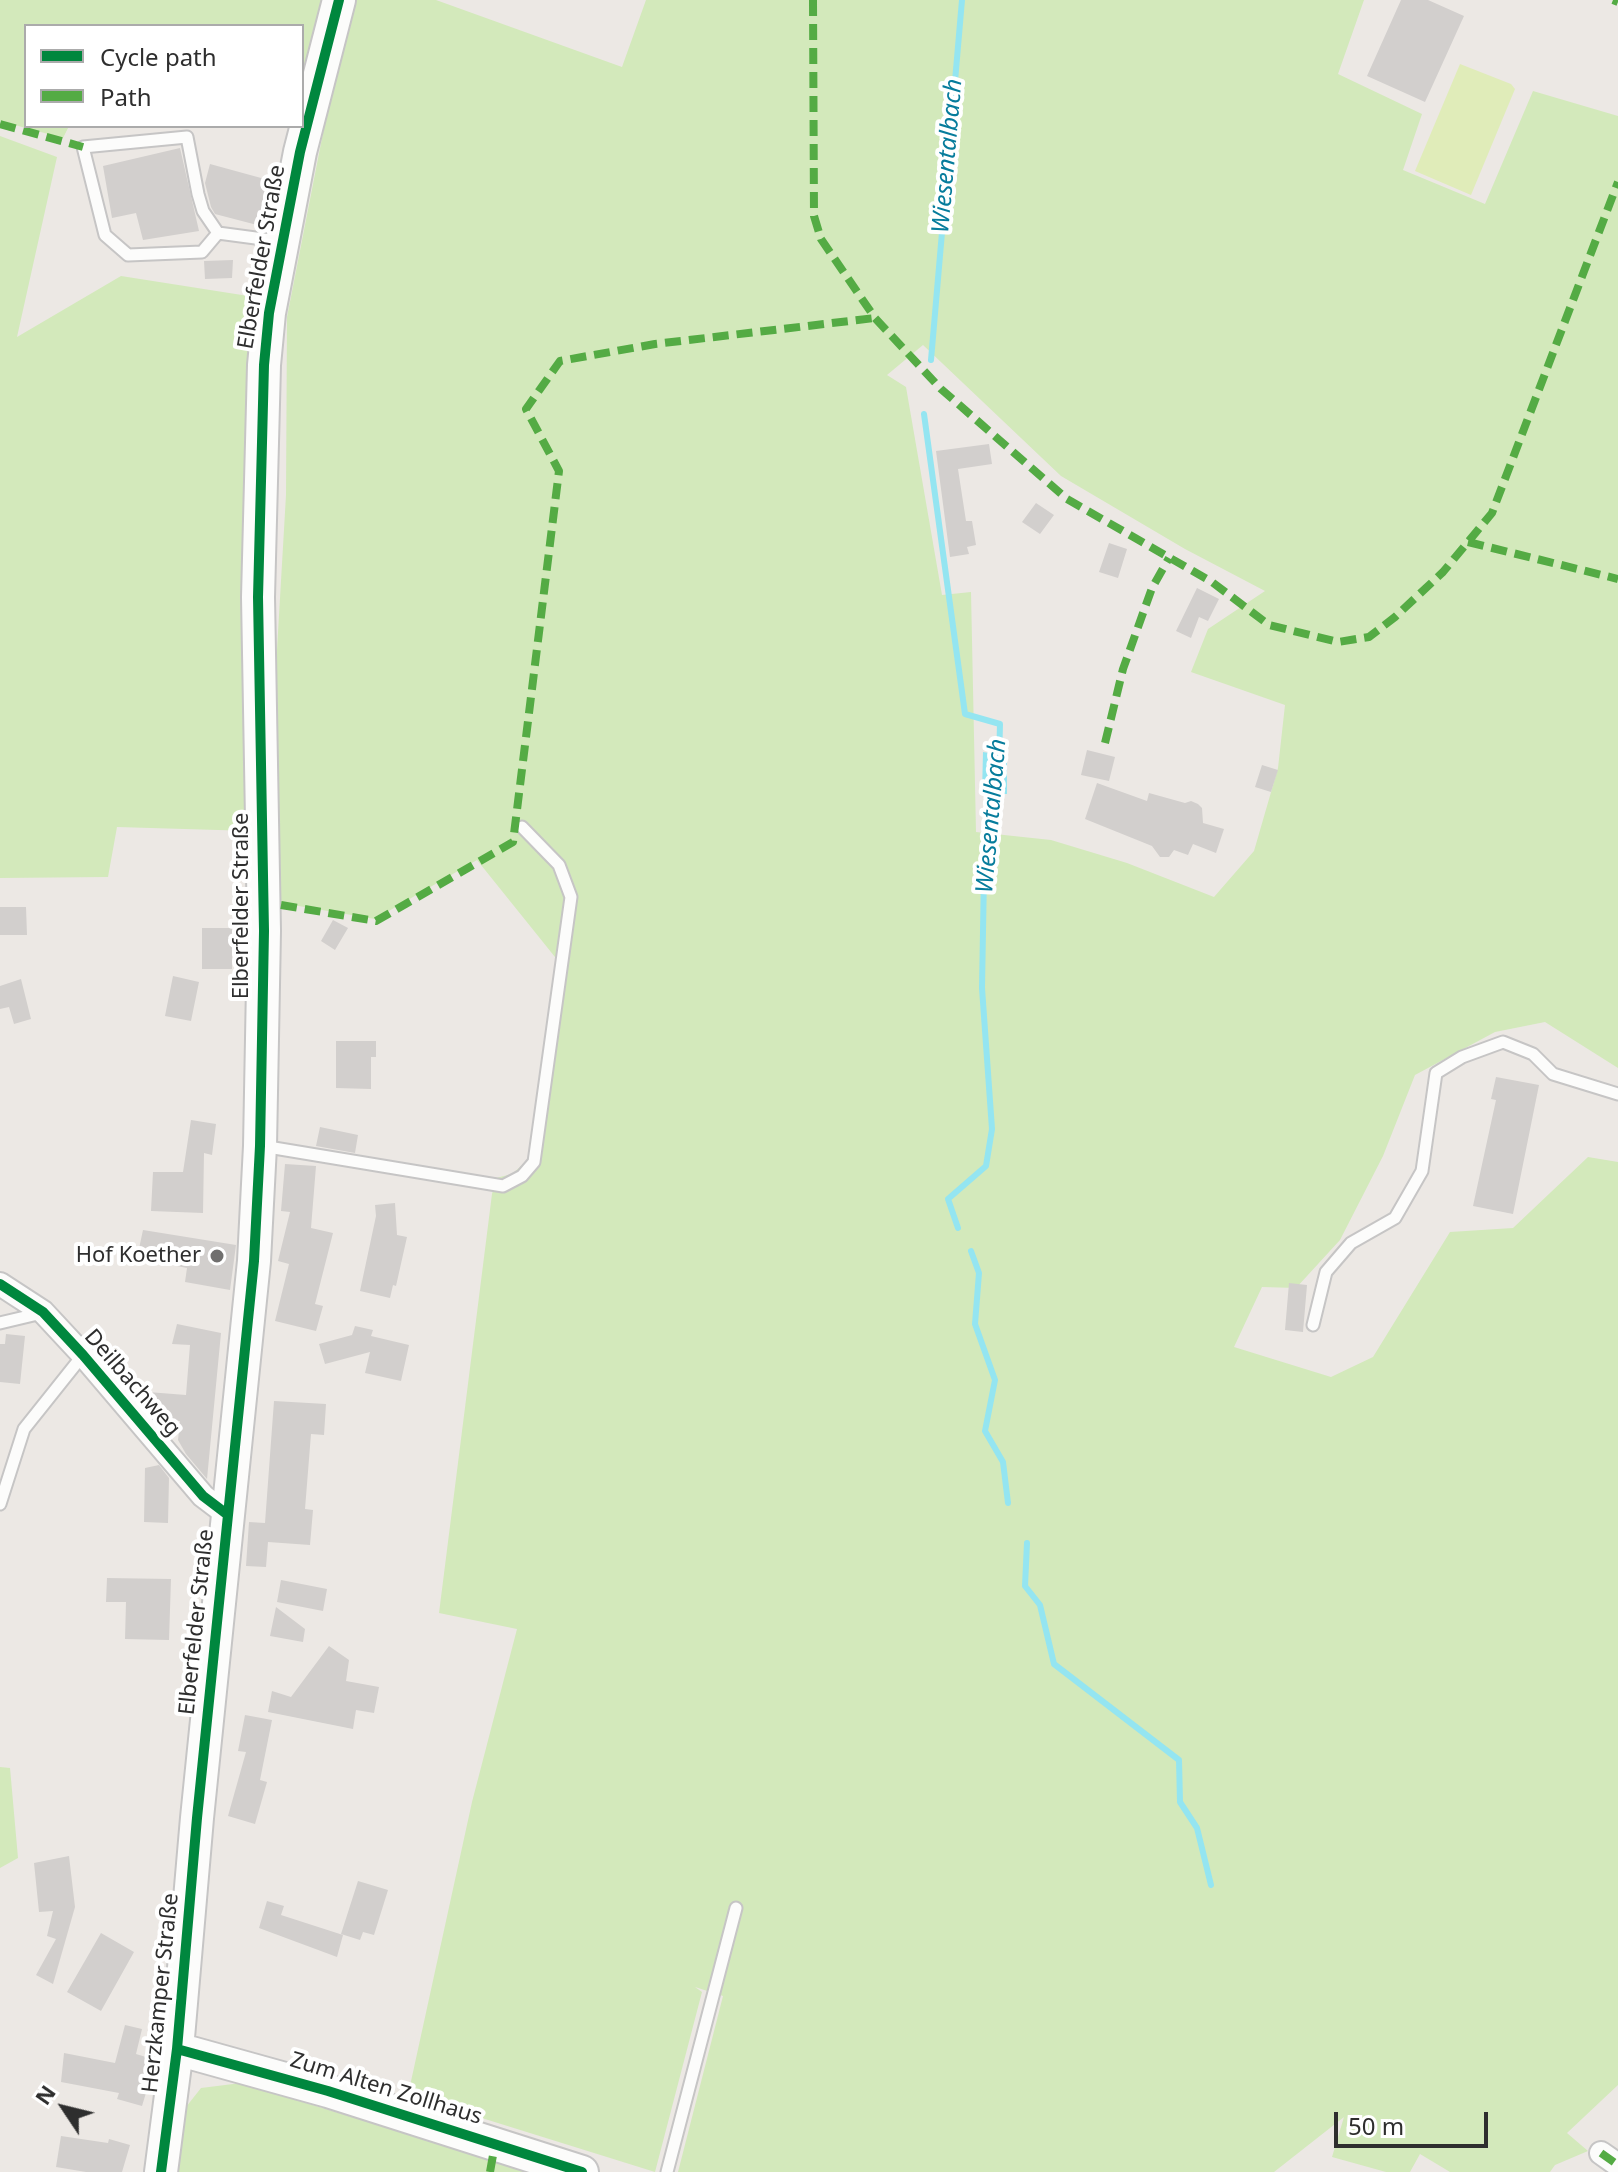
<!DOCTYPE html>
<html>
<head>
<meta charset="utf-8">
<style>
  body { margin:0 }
  #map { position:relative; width:1618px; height:2172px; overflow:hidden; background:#ece8e4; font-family:"Noto Sans",sans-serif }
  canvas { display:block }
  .legend { position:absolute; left:24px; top:24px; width:280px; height:104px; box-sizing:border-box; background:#fff; border:2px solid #ababab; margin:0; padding:10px 14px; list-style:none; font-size:24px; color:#2e2e2e }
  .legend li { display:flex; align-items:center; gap:16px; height:40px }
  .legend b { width:40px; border:2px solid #ababab }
  .north { position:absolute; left:24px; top:2068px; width:80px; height:80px; -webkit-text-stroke:6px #fff; paint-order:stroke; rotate:305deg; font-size:22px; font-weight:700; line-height:32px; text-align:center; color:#2e2e2e }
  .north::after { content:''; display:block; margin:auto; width:28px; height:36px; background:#2e2e2e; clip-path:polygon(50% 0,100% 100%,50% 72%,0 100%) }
  .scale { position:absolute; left:1334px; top:2112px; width:154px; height:36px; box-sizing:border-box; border:4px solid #2e2e2e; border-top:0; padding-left:10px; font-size:24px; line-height:28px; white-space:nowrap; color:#2e2e2e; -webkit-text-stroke:6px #fff; paint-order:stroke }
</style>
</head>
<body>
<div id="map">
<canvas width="1618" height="2172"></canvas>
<ul class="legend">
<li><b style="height:10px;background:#00873e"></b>Cycle path</li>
<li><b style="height:10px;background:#54ab44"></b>Path</li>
</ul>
<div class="north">N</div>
<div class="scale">50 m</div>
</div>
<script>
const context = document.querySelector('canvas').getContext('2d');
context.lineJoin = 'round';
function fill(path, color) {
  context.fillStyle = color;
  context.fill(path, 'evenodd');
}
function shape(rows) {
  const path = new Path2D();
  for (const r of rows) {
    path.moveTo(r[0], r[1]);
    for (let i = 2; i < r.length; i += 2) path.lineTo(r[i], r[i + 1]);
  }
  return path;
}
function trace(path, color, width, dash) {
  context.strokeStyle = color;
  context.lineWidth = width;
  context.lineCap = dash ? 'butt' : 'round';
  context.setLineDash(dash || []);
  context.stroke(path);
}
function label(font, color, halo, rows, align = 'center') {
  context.font = font + ' "Noto Sans",sans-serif';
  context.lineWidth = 8;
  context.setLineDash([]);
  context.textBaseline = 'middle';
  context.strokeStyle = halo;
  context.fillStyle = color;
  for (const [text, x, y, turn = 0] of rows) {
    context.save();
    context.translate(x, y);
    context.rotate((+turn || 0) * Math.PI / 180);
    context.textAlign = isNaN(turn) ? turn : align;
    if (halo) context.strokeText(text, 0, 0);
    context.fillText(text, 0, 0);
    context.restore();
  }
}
fill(shape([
  [0,0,329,0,302,84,302,26,26,26,26,126,69,126,63,138,0,121],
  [349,0,436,0,622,67,646,0,1364,0,1338,74,1422,114,1403,170,1485,204,1533,91,1618,116,1618,1068,1545,1022,1495,1032,1415,1075,1383,1156,1340,1240,1296,1288,1262,1287,1234,1347,1331,1377,1373,1357,1450,1232,1513,1228,1588,1157,1618,1162,1618,2085,1567,2133,1588,2151,1555,2165,1550,2172,1450,2172,1420,2154,1410,2172,1386,2172,1332,2157,1344,2117,1274,2172,678,2172,723,1996,695,1987,702,1992,655,2172,408,2095,472,1802,517,1629,439,1613,492,1194,496,1178,512,1174,528,1160,559,962,477,860,375,919,281,903,275,684,286,495,287,317],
  [923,345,1061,476,1185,549,1265,591,1208,629,1191,672,1285,705,1278,768,1254,851,1214,897,1127,863,1051,840,976,832,971,592,942,595,906,387,887,375],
  [0,136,57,157,17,337,121,276,261,298,252,831,117,827,108,877,0,878],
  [0,1767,10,1768,18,1858,0,1868],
  [241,2083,414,2136,526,2172,174,2172,178,2128,186,2107,201,2088]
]), '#d3e9bb');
fill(shape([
  [1460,64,1511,84,1515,89,1471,195,1415,171]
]), '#e0ecb9');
fill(shape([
  [983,752,1007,756,1007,794,982,794]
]), '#94e5f1');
trace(shape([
  [931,360,962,0],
  [924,414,965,714,1000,724,999,762],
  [958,1228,948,1199,986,1166,992,1129,982,988,984,875,990,818,997,789],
  [971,1251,979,1273,975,1324,995,1380,985,1431,1003,1462,1008,1503],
  [1027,1543,1025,1586,1040,1605,1054,1664,1179,1760,1180,1802,1197,1828,1211,1885]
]), '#94e5f1', 6);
fill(shape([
  [1401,0,1428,0,1464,16,1425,102,1367,76],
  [180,148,199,231,143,240,136,213,112,218,103,166],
  [210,164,272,181,261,226,215,214,211,207,205,183],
  [233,260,232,278,205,279,204,261],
  [989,444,992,464,958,469,966,521,972,521,976,545,967,547,969,554,950,557,936,451],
  [1036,503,1054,515,1040,534,1022,522],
  [1109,543,1127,549,1118,578,1099,572],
  [1197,588,1219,599,1208,621,1199,617,1191,638,1176,631],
  [1087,750,1115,757,1109,781,1081,775],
  [1262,765,1278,770,1271,792,1255,787],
  [1097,783,1147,801,1149,793,1185,803,1191,801,1198,804,1202,808,1203,823,1224,829,1216,853,1193,844,1188,855,1174,850,1169,857,1160,857,1152,846,1085,819],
  [0,907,26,907,27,935,0,935],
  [333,920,348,928,335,950,321,941],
  [202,928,232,928,232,969,202,969],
  [173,976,199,982,191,1021,165,1016],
  [21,979,31,1019,14,1024,9,1007,0,1009,0,986],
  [336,1041,376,1041,376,1057,371,1057,371,1089,336,1088],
  [1496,1077,1539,1085,1513,1214,1473,1206,1496,1100,1491,1099],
  [191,1120,216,1124,212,1155,204,1153,203,1213,151,1211,153,1172,183,1172],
  [320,1127,358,1135,355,1153,316,1146],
  [285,1164,316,1166,311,1228,333,1233,315,1304,323,1306,316,1331,275,1321,289,1264,278,1261,290,1212,281,1211],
  [395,1203,397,1235,407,1237,396,1286,393,1285,390,1298,360,1291,376,1216,375,1205],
  [143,1230,236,1245,230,1290,185,1282,187,1268,137,1258],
  [1289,1283,1307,1285,1303,1332,1285,1330],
  [177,1324,221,1333,207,1479,186,1454,178,1440,180,1421,157,1419,146,1408,148,1392,186,1395,190,1345,172,1344],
  [355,1326,373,1330,371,1336,409,1345,401,1381,365,1373,370,1352,325,1364,319,1344,352,1335],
  [6,1334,25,1336,20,1384,0,1382,0,1344,5,1344],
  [274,1401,326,1404,324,1435,311,1434,305,1509,313,1510,310,1545,268,1542,266,1567,246,1566,249,1522,265,1523],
  [159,1465,169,1478,168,1523,144,1522,145,1468],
  [107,1578,171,1579,169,1640,125,1639,126,1602,106,1602],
  [281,1580,327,1589,323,1611,277,1602],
  [276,1607,305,1629,303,1642,270,1636],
  [329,1646,349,1660,346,1681,379,1687,374,1713,356,1710,353,1729,268,1712,272,1691,291,1697],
  [245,1715,272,1720,260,1780,267,1782,255,1824,228,1816,246,1752,238,1751],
  [69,1856,75,1907,53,1984,36,1975,56,1939,47,1936,53,1911,39,1912,34,1863],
  [358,1881,388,1890,374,1935,363,1932,360,1940,341,1934],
  [267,1901,284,1906,281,1915,343,1935,337,1957,259,1928],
  [101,1933,134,1952,101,2011,67,1992],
  [125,2025,142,2029,136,2054,156,2060,142,2106,117,2099,119,2093,61,2082,64,2053,115,2063],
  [61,2136,108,2143,109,2139,130,2145,122,2172,86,2172,56,2167]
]), '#d2cfcd');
const service = shape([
  [218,233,202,252,128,255,105,235,83,147,187,137,198,194,203,211,218,233,278,241],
  [262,1146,503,1186,522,1176,534,1162,571,897,559,865,522,827],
  [0,1323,42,1313],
  [1313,1325,1326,1272,1351,1243,1395,1218,1422,1171,1436,1073,1462,1057,1503,1042,1533,1054,1553,1074,1618,1094],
  [0,1504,24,1429,83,1355],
  [667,2172,736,1908]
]);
const minor = shape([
  [0,1284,43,1312,83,1355,203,1496,228,1515],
  [1601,2153,1618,2165]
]);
const secondary = shape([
  [177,2049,328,2091,582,2172],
  [161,2172,177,2049,197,1818,254,1261,260,1146,264,931,258,597,264,365,269,313,300,152,339,0]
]);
trace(service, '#c6c5c5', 15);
trace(minor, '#c6c5c5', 26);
trace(secondary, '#c6c5c5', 36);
trace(service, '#fcfcfb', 11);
trace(minor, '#fcfcfb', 22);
trace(secondary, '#fcfcfb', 32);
trace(shape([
  [813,0,814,216,821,239,875,318,941,389,1067,499,1212,582,1269,625,1338,642,1369,637,1395,617,1443,572,1492,513,1618,182],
  [1613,0,1618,2],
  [0,124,83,147],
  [1468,542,1618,579],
  [1105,743,1123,669,1152,588,1169,558],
  [281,905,376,921,513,842,559,471,526,409,560,361,655,344,875,318],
  [1601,2153,1618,2165],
  [490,2172,495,2144]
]), '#54ab44', 8, [16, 8]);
trace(shape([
  [0,1284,43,1312,83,1355,203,1496,228,1515],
  [177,2049,328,2091,582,2172],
  [161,2172,177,2049,197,1818,254,1261,260,1146,264,931,258,597,264,365,269,313,300,152,339,0]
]), '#00873e', 10);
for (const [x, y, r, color] of [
  [217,1256,8,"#706f6e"]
]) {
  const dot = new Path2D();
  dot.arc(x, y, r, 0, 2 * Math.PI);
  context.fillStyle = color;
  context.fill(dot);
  trace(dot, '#fff', 3);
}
label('22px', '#2e2e2e', '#fff', [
  ["Elberfelder Straße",262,257,-80],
  ["Elberfelder Straße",242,906,-90],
  ["Deilbachweg",132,1383,49],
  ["Elberfelder Straße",197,1622,-84],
  ["Herzkamper Straße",161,1993,-84],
  ["Zum Alten Zollhaus",386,2089,17]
]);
label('22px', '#2e2e2e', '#fff', [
  ["Hof Koether",201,1256]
], 'right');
label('italic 24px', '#067c9c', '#fff', [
  ["Wiesentalbach",948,156,-85],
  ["Wiesentalbach",992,816,-85]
]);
</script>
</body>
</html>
